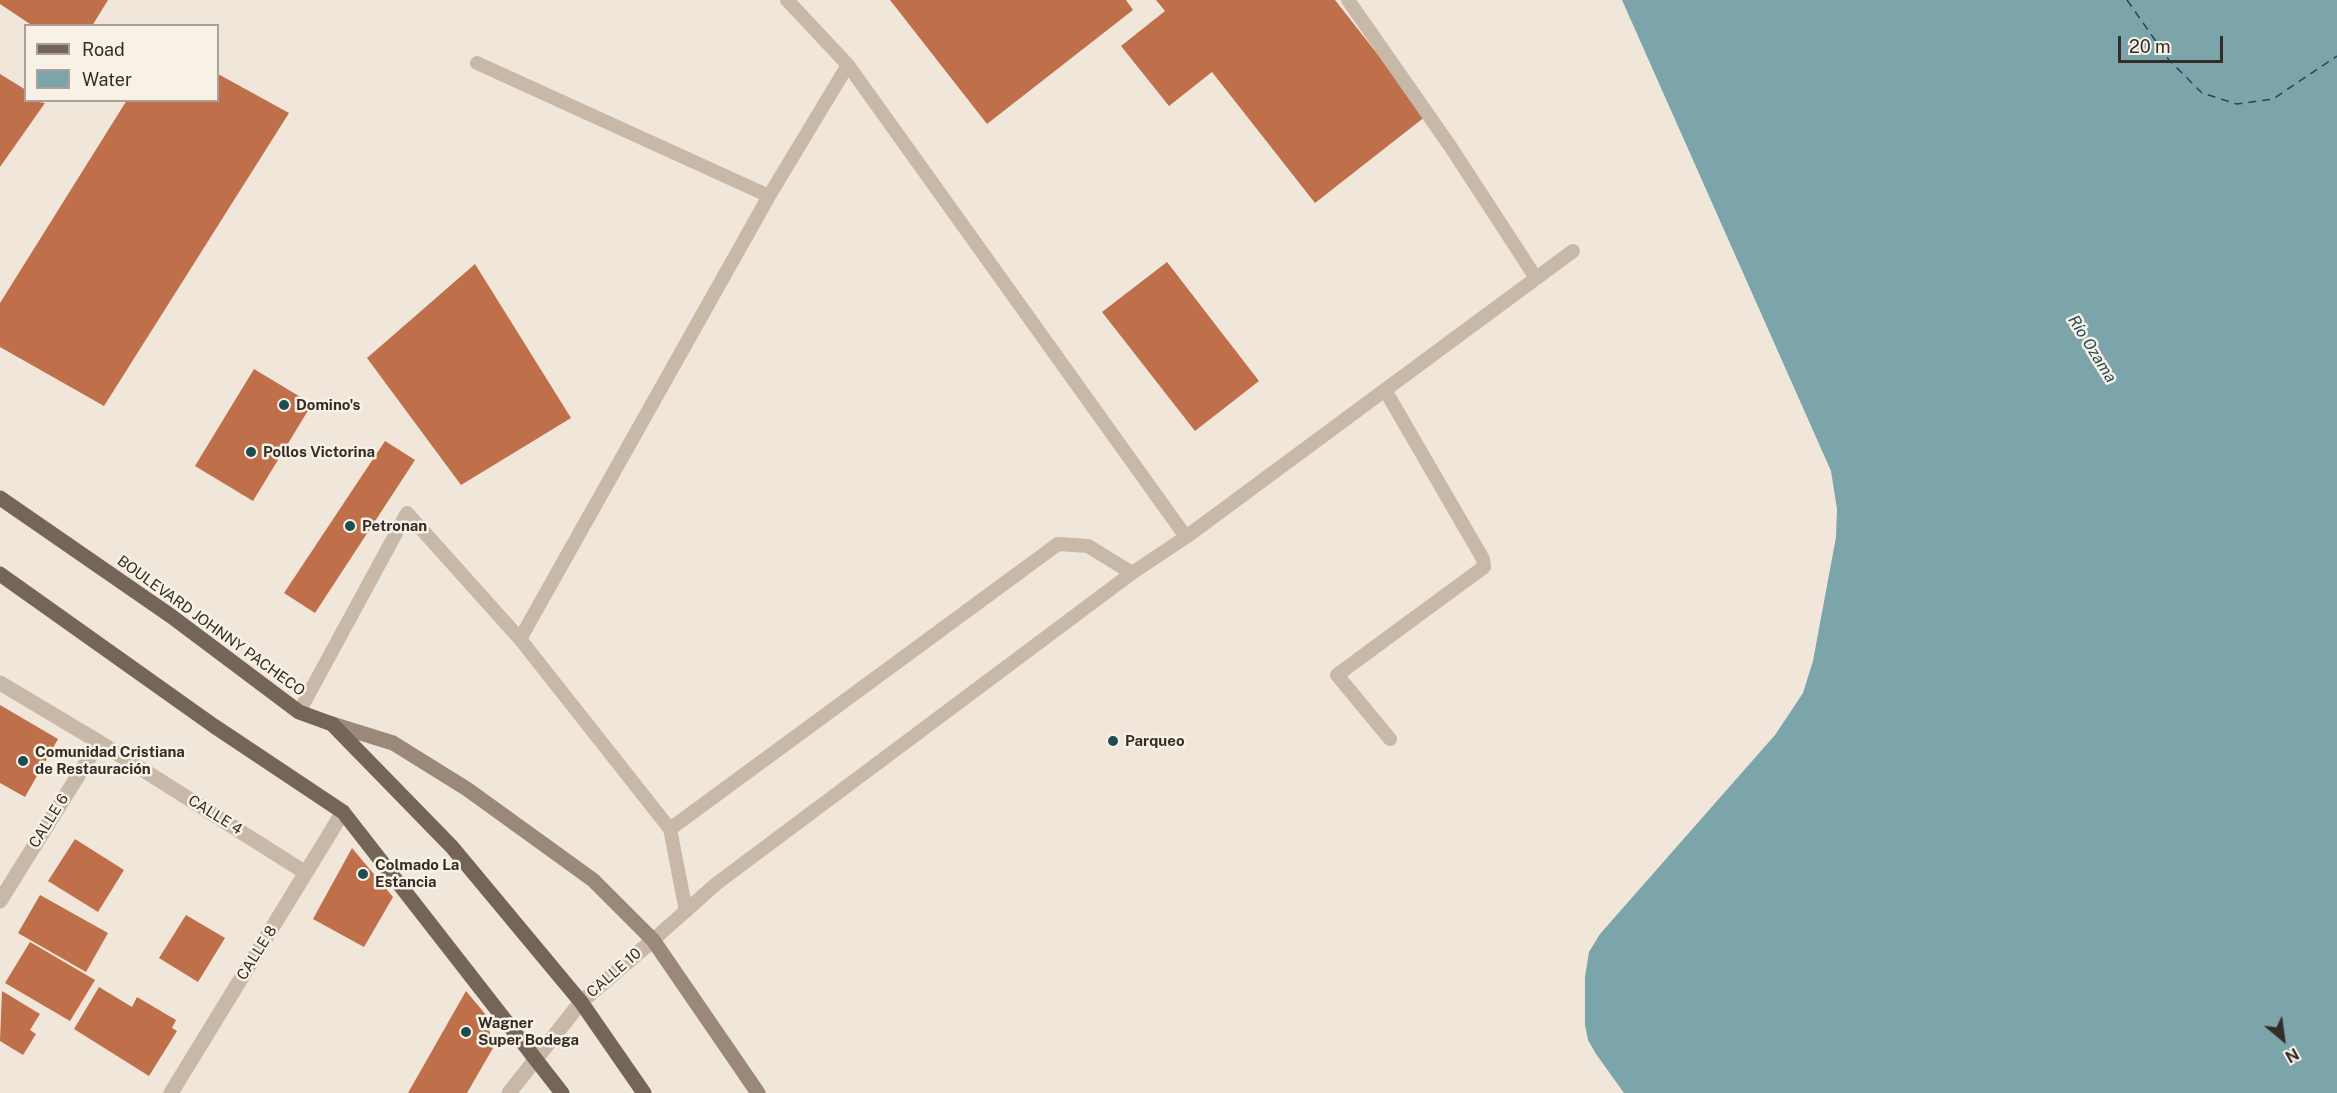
<!DOCTYPE html>
<html>
<head>
<meta charset="utf-8">
<style>
  body { margin:0 }
  #map { position:relative; width:2337px; height:1093px; overflow:hidden; background:#f0e7da; font-family:"Public Sans",sans-serif }
  canvas { display:block }
  .legend { position:absolute; left:24px; top:24px; width:195px; height:78px; box-sizing:border-box; background:#f8f1e6; border:2px solid #aaa29a; margin:0; padding:8px 10px; list-style:none; font-size:18px; color:#342c27 }
  .legend li { display:flex; align-items:center; gap:12px; height:30px }
  .legend b { width:30px; border:2px solid #aaa29a }
  .north { position:absolute; left:2253px; top:1009px; width:60px; height:60px; -webkit-text-stroke:4px #f8f1e6; paint-order:stroke; rotate:151deg; font-size:16px; font-weight:700; line-height:24px; text-align:center; color:#342c27 }
  .north::after { content:''; display:block; margin:auto; width:21px; height:27px; background:#342c27; clip-path:polygon(50% 0,100% 100%,50% 72%,0 100%) }
  .scale { position:absolute; left:2118px; top:36px; width:105px; height:27px; box-sizing:border-box; border:3px solid #342c27; border-top:0; padding-left:8px; font-size:18px; line-height:21px; white-space:nowrap; color:#342c27; -webkit-text-stroke:4px #f8f1e6; paint-order:stroke }
</style>
</head>
<body>
<div id="map">
<canvas width="2337" height="1093"></canvas>
<ul class="legend">
<li><b style="height:8px;background:#756559"></b>Road</li>
<li><b style="height:16px;background:#7ba5ab"></b>Water</li>
</ul>
<div class="north">N</div>
<div class="scale">20 m</div>
</div>
<script>
const context = document.querySelector('canvas').getContext('2d');
context.lineJoin = 'round';
function fill(path, color) {
  context.fillStyle = color;
  context.fill(path, 'evenodd');
}
function shape(rows) {
  const path = new Path2D();
  for (const r of rows) {
    path.moveTo(r[0], r[1]);
    for (let i = 2; i < r.length; i += 2) path.lineTo(r[i], r[i + 1]);
  }
  return path;
}
function trace(path, color, width, dash) {
  context.strokeStyle = color;
  context.lineWidth = width;
  context.lineCap = dash ? 'butt' : 'round';
  context.setLineDash(dash || []);
  context.stroke(path);
}
function label(font, color, halo, rows, align = 'center') {
  context.font = font + ' "Public Sans",sans-serif';
  context.lineWidth = 5;
  context.setLineDash([]);
  context.textBaseline = 'middle';
  context.strokeStyle = halo;
  context.fillStyle = color;
  for (const [text, x, y, turn = 0] of rows) {
    context.save();
    context.translate(x, y);
    context.rotate((+turn || 0) * Math.PI / 180);
    context.textAlign = isNaN(turn) ? turn : align;
    if (halo) context.strokeText(text, 0, 0);
    context.fillText(text, 0, 0);
    context.restore();
  }
}
fill(shape([
  [1622,0,2337,0,2337,1093,1624,1093,1596,1054,1588,1040,1585,1025,1585,977,1589,952,1600,934,1775,735,1803,693,1813,661,1836,537,1837,509,1831,471]
]), '#7ba5ab');
trace(shape([
  [2127,0,2169,60,2202,93,2237,104,2273,99,2337,56]
]), '#1f4b53', 1.5, [8, 6]);
fill(shape([
  [0,0,108,0,92,26,33,26,0,4],
  [890,0,1126,0,1133,10,987,124],
  [1156,0,1335,0,1426,116,1315,203,1212,72,1169,106,1121,46,1165,11],
  [0,74,26,90,26,100,45,103,0,167],
  [218,74,289,113,104,406,0,347,0,303,127,100,218,100],
  [1167,262,1259,381,1195,431,1102,312],
  [475,264,571,418,461,485,367,358],
  [254,369,312,404,253,501,195,466],
  [385,441,415,460,315,613,284,593],
  [0,705,58,739,25,797,0,783],
  [75,839,124,870,98,912,48,881],
  [352,848,393,897,364,947,313,919],
  [40,895,108,933,86,972,18,933],
  [186,915,225,938,198,982,159,958],
  [30,942,95,980,70,1021,5,983],
  [99,987,132,1007,137,997,176,1020,172,1028,177,1031,149,1076,74,1029],
  [2,991,40,1014,30,1030,36,1034,23,1055,0,1041],
  [466,991,486,1015,493,1048,467,1093,408,1093]
]), '#bf6f4a');
trace(shape([
  [787,0,848,65,1186,537],
  [1348,0,1450,146,1536,278],
  [477,63,769,196],
  [1385,390,1483,559,1484,567,1337,675,1390,739],
  [299,712,407,513,520,639],
  [670,829,1058,544,1088,546,1132,573],
  [686,911,670,829,520,639,769,196,848,65],
  [653,940,716,884,1132,573,1186,537,1573,251]
]), '#c7b8a7', 14);
trace(shape([
  [0,683,99,742,306,873],
  [0,901,99,742],
  [171,1093,343,812],
  [509,1093,581,1002,653,940]
]), '#c7b8a7', 15);
trace(shape([
  [332,724,393,743,467,789,593,880,653,940,758,1093]
]), '#9a8879', 15);
trace(shape([
  [0,498,171,616,299,712,332,724,452,847,581,1002,644,1093],
  [0,574,214,726,343,812,562,1093]
]), '#756559', 15);
for (const [x, y, r, color] of [
  [284,405,6,"#1f4b53"],
  [251,452,6,"#1f4b53"],
  [350,526,6,"#1f4b53"],
  [1113,741,6,"#1f4b53"],
  [23,761,6,"#1f4b53"],
  [363,874,6,"#1f4b53"],
  [466,1032,6,"#1f4b53"]
]) {
  const dot = new Path2D();
  dot.arc(x, y, r, 0, 2 * Math.PI);
  context.fillStyle = color;
  context.fill(dot);
  trace(dot, '#f8f1e6', 2);
}
label('bold 15px', '#342c27', '#f8f1e6', [
  ["Domino's",296,405],
  ["Pollos Victorina",263,452],
  ["Petronan",362,526],
  ["Parqueo",1125,741],
  ["Comunidad Cristiana",35,752],
  ["de Restauración",35,769],
  ["Colmado La",375,865],
  ["Estancia",375,882],
  ["Wagner",478,1023],
  ["Super Bodega",478,1040]
], 'left');
label('15px', '#342c27', '#f8f1e6', [
  ["BOULEVARD JOHNNY PACHECO",211,626,36],
  ["CALLE 4",215,815,32],
  ["CALLE 6",49,821,-58],
  ["CALLE 8",257,953,-58],
  ["CALLE 10",614,973,-41]
]);
label('italic 16px', '#1f4b53', '#f8f1e6', [
  ["Río Ozama",2092,349,58]
]);
</script>
</body>
</html>
